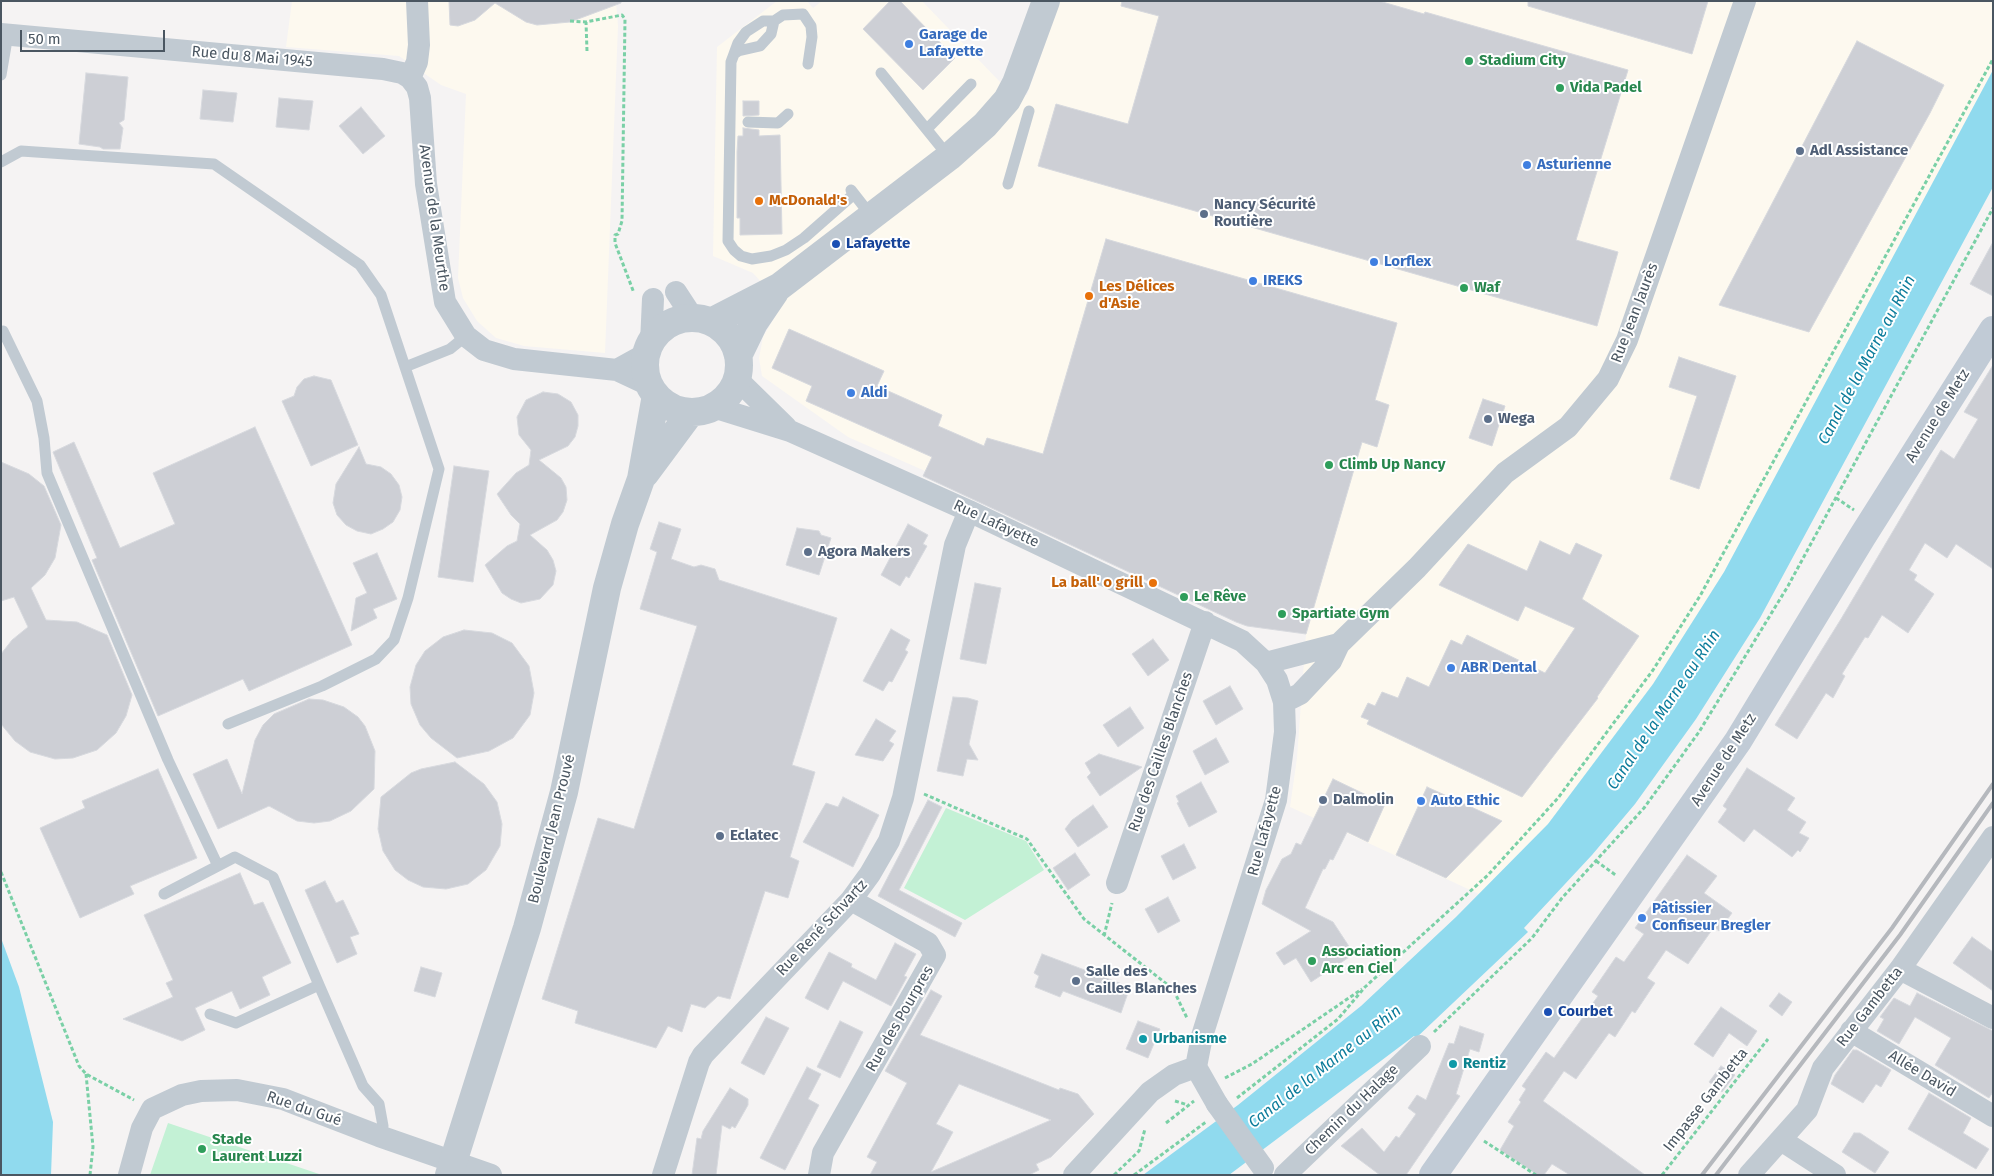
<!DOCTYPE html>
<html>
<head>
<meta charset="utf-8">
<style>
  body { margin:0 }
  #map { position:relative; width:1994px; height:1176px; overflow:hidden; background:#f5f3f3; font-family:"Fira Sans",sans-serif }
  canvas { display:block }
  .frame { position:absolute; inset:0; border:2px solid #4a5661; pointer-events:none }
  .scale { position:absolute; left:20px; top:30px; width:145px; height:22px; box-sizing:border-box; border:2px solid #4a5661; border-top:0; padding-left:6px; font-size:15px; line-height:18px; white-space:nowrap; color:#4a5661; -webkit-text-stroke:4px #fff; paint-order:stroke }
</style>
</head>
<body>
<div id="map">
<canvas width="1994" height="1176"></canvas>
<div class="frame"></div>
<div class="scale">50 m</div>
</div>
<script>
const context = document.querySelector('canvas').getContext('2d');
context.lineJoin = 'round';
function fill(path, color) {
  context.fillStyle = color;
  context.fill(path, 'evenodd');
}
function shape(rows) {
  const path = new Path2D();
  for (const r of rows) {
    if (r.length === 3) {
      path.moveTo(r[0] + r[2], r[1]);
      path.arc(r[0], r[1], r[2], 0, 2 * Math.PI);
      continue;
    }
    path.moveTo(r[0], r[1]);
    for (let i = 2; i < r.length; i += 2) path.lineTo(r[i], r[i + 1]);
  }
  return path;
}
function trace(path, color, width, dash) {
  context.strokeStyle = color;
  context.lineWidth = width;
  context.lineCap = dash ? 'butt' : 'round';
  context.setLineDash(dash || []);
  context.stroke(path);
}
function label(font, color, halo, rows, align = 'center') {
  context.font = font + ' "Fira Sans",sans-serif';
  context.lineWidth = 4;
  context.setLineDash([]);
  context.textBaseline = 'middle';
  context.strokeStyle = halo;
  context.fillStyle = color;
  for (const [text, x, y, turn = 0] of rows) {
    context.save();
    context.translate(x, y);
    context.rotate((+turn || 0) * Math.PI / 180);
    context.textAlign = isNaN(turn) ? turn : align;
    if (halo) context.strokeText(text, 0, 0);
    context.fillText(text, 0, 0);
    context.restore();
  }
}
fill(shape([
  [292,1,616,1,618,26,605,353,524,346,496,338,477,321,463,298,458,278,466,94,441,85,399,56,286,47],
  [777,1,807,1,813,8,822,1,922,1,1001,83,1027,95,1060,1,1993,1,1993,70,1724,572,1653,684,1548,824,1479,894,1290,807,1297,758,1306,634,1247,626,925,471,848,437,762,376,759,358,763,337,782,305,753,273,713,256,717,47]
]), '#fdf9ef');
fill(shape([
  [946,808,1026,841,1044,870,965,920,904,888],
  [168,1123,322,1175,150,1175]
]), '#c3f1d5');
fill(shape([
  [1993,70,1993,187,1760,618,1696,719,1635,804,1592,855,1524,928,1528,932,1416,1038,1414,1036,1229,1175,1143,1175,1238,1105,1361,1006,1456,917,1548,824,1653,684,1724,572],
  [1,938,19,987,53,1122,51,1175,1,1175]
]), '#90daee');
const building = shape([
  [449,1,621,1,621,3,570,22,537,25,526,22,495,3,475,20,458,26,450,25,449,1],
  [890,1,900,1,955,58,923,90,863,29,890,1],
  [1122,1,1379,1,1424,14,1425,12,1628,70,1576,240,1618,252,1597,326,1038,166,1056,104,1128,124,1159,16,1121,6,1122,1],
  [1528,1,1708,1,1692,54,1528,6,1528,1],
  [1857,41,1944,85,1930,113,1809,332,1719,305,1857,41],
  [86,73,128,77,124,120,119,123,123,128,120,149,103,149,100,147,79,144,86,73],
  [203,90,237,93,233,122,200,119,203,90],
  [279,98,313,101,309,130,276,127,279,98],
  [743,101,759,101,759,115,743,116,743,101],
  [361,107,385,136,363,154,339,126,361,107],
  [743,128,759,130,759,136,780,135,782,234,740,235,740,218,737,218,737,152,738,136,743,136,743,128],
  [1106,239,1397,323,1375,400,1389,405,1377,447,1362,442,1306,634,1247,626,1236,622,923,476,932,457,806,401,812,386,772,368,789,329,884,371,877,386,942,415,938,426,984,446,987,438,1043,454,1106,239],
  [1993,242,1993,296,1970,284,1993,242],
  [1679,357,1736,376,1699,489,1670,479,1697,396,1669,387,1679,357],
  [1993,365,1993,569,1956,544,1947,558,1925,543,1909,570,1917,575,1914,580,1934,594,1908,633,1882,615,1868,638,1865,637,1842,674,1845,676,1833,698,1826,693,1797,739,1775,725,1841,619,1941,450,1954,459,1978,419,1964,412,1993,365],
  [314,376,331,380,358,445,311,466,282,401,294,396,297,387,304,379,314,376],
  [543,392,558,394,571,402,578,415,578,426,575,437,568,446,539,460,561,478,566,487,567,500,563,512,557,520,530,535,547,550,553,560,556,571,553,585,540,599,521,603,511,599,502,593,485,565,507,546,517,541,520,524,511,515,497,494,516,473,529,465,531,450,519,435,517,417,526,400,543,392],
  [1483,399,1505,406,1492,446,1469,438,1483,399],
  [255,427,352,645,249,691,243,679,158,716,92,560,97,558,53,452,74,442,120,548,175,524,153,473,255,427],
  [359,447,366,464,381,467,391,474,399,485,402,497,400,510,393,522,383,529,371,534,357,531,346,525,337,515,333,503,336,484,359,447],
  [1,462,29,474,44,486,61,525,55,558,45,575,31,588,46,620,77,622,107,635,132,695,126,716,116,733,97,750,73,758,55,759,30,752,15,741,1,724,1,654,12,640,28,627,14,597,1,601,1,462],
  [454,466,489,471,473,582,438,577,454,466],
  [659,522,681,529,671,559,694,567,701,565,715,569,719,580,837,618,792,765,815,772,790,857,799,861,788,898,765,891,730,999,718,996,705,1008,691,1004,682,1032,668,1026,656,1048,575,1023,578,1011,542,999,598,818,634,829,697,626,640,609,657,552,650,549,659,522],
  [908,524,928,535,923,544,927,546,909,578,906,576,900,586,881,575,908,524],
  [797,528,819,531,821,535,831,538,819,575,786,565,797,528],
  [1540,541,1570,555,1576,543,1602,555,1582,599,1639,636,1597,697,1598,698,1522,797,1367,724,1369,720,1361,717,1368,703,1375,706,1382,692,1398,698,1407,677,1429,687,1451,640,1462,645,1467,635,1545,673,1575,628,1525,606,1518,621,1439,585,1468,544,1527,571,1540,541],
  [377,553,397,599,373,609,377,618,351,631,356,598,367,593,353,563,377,553],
  [975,583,1001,588,986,664,960,659,975,583],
  [891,629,910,640,905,650,908,652,892,682,889,681,883,691,863,681,891,629],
  [464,630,492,633,512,643,529,666,534,693,530,715,513,738,489,751,457,758,431,738,420,725,411,704,410,687,416,665,425,651,443,637,464,630],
  [1153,639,1169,660,1148,676,1132,654,1153,639],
  [1230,686,1243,709,1216,725,1203,701,1230,686],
  [953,697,968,698,978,701,969,744,978,760,967,759,963,776,937,771,953,697],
  [309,699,323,700,344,707,358,717,365,726,375,751,374,789,351,811,330,821,314,823,297,821,269,806,218,829,193,774,227,759,242,794,255,740,263,725,274,714,309,699],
  [1130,707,1144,728,1118,747,1103,725,1130,707],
  [876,719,896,731,889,741,894,744,883,761,855,755,876,719],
  [1216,738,1229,762,1205,775,1193,751,1216,738],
  [1099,754,1142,767,1100,796,1087,777,1091,773,1085,763,1099,754],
  [455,762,484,784,497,802,502,824,500,846,486,870,468,884,446,889,423,887,408,880,395,870,383,851,378,829,381,797,411,773,421,769,455,762],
  [1747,768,1795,798,1787,810,1806,822,1799,833,1809,838,1800,852,1798,850,1792,857,1754,829,1744,842,1718,822,1727,809,1723,806,1747,768],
  [158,769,197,858,130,886,134,894,80,918,40,828,85,808,82,801,158,769],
  [1333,779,1385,804,1368,842,1347,832,1333,860,1330,859,1325,869,1323,869,1305,908,1333,922,1354,954,1311,982,1296,958,1284,965,1276,953,1311,931,1262,904,1266,890,1282,859,1291,854,1296,843,1301,845,1333,779],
  [1201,782,1217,812,1189,827,1177,803,1179,802,1176,796,1201,782],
  [1427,787,1502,821,1446,878,1396,855,1427,787],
  [843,797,879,815,853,867,803,842,826,803,838,807,843,797],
  [928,800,942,807,899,890,962,923,955,937,878,896,928,800],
  [1093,805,1108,827,1078,847,1065,829,1072,820,1093,805],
  [1184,844,1196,868,1173,880,1161,856,1184,844],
  [1075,853,1090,875,1068,890,1053,868,1075,853],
  [1687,855,1717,876,1704,893,1732,913,1719,931,1714,927,1688,964,1666,950,1647,978,1655,983,1635,1013,1632,1011,1615,1037,1609,1033,1576,1079,1564,1071,1543,1101,1645,1175,1570,1175,1552,1164,1544,1175,1538,1175,1500,1150,1514,1126,1508,1122,1521,1102,1519,1100,1526,1089,1522,1086,1546,1052,1554,1058,1598,996,1592,992,1616,957,1624,962,1644,934,1635,928,1687,855],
  [240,873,254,905,263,902,291,963,262,977,270,995,240,1009,232,991,195,1008,205,1030,182,1041,123,1019,173,997,166,983,173,980,144,915,240,873],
  [325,881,336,903,343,900,359,934,350,937,357,954,337,963,305,890,325,881],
  [1168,897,1180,921,1158,933,1145,909,1168,897],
  [1972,937,1993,952,1993,991,1953,963,1972,937],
  [895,943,916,954,904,976,907,977,891,1006,843,981,828,1010,805,998,829,952,852,964,851,967,876,980,895,943],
  [1042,954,1130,987,1121,1013,1063,991,1060,997,1035,987,1039,976,1034,973,1042,954],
  [421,967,442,973,435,997,414,991,421,967],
  [931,990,942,996,920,1035,1059,1090,1060,1088,1078,1094,1094,1114,1051,1157,1036,1164,1039,1170,1029,1175,870,1175,877,1162,867,1157,907,1083,885,1071,931,990],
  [959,1084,1051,1120,931,1172,953,1132,936,1124,959,1084],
  [1779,993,1792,1002,1782,1016,1769,1006,1779,993],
  [1917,993,1993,1031,1993,1092,1989,1098,1935,1065,1951,1038,1915,1017,1899,1044,1877,1031,1884,1019,1880,1017,1894,998,1910,1006,1917,993],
  [1721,1007,1757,1031,1747,1046,1729,1033,1713,1057,1694,1044,1721,1007],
  [766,1017,789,1028,764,1075,741,1063,766,1017],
  [840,1021,863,1032,840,1078,817,1067,840,1021],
  [1138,1021,1160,1029,1148,1058,1126,1049,1138,1021],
  [1460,1026,1484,1034,1479,1052,1470,1049,1456,1094,1460,1096,1406,1175,1380,1175,1341,1146,1362,1128,1384,1152,1396,1136,1399,1138,1416,1114,1408,1108,1417,1095,1426,1100,1449,1043,1454,1044,1460,1026],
  [1853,1050,1857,1050,1891,1070,1881,1087,1876,1084,1863,1103,1831,1084,1835,1075,1853,1050],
  [1721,1066,1735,1075,1722,1092,1709,1082,1721,1066],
  [807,1067,821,1074,808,1099,819,1105,785,1170,760,1158,807,1067],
  [730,1088,748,1099,748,1105,735,1128,732,1126,730,1129,722,1125,716,1175,692,1175,697,1138,701,1139,703,1131,730,1088],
  [1929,1093,1971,1118,1963,1133,1989,1149,1976,1169,1908,1129,1929,1093],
  [1854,1133,1860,1133,1889,1152,1875,1173,1842,1152,1854,1133]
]);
fill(building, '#cdcfd5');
trace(building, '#d7d9de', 1);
trace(shape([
  [570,21,586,22],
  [587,51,586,22,622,15,625,19,622,221,618,234,615,235,615,243,634,293],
  [1836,498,1854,510],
  [924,794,1027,839,1084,919,1168,985,1175,993,1187,1018],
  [1596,861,1617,876],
  [1,872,79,1066,86,1074,134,1100],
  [1104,936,1112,903],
  [1434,1032,1532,938,1562,898,1644,808,1699,732,1788,586,1993,208],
  [86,1074,93,1147,90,1175],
  [1225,1078,1252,1064,1362,989],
  [1237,1098,1338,1019,1365,987,1488,875,1558,798,1653,670,1700,596,1993,59],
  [1175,1101,1188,1105],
  [1166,1123,1194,1101],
  [1484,1141,1536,1175],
  [1114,1175,1139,1151,1145,1129],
  [1134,1175,1206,1122],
  [1662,1175,1768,1039]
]), '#7ad0a6', 3, [4, 2.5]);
trace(shape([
  [734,54,738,43,746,32,763,21,774,21],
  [808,64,812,37,811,26,803,14,783,15,774,21,771,34,760,46,738,51,734,54,731,62,728,241,734,250,741,256,752,259,771,256,786,250,804,238,854,194],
  [881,73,949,157],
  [1,75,8,34],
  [748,122,778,123,788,114],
  [927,129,971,84],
  [1,162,21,151,214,164,360,265,381,295,439,469,408,598,394,640,376,659,322,686,228,724],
  [1008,184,1029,111],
  [851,190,872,217],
  [3,331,37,401,44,438,47,473,168,760,218,866],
  [405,367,450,349,466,336],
  [164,894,235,857,273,877,319,985],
  [210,1014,236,1023,319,985,363,1086,379,1104,383,1126,379,1136]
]), '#c1cad2', 11);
trace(shape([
  [1,34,383,69,402,73,410,78,417,87,420,98,426,184,445,302,466,336,484,350,514,359,617,370,649,385],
  [410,78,417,62,419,45,417,1],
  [676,292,693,318],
  [651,343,653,299],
  [617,370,646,354],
  [737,379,786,427],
  [713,407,790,431,969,511,1242,641,1266,663,1277,680,1284,702,1285,732,1276,800,1202,1036,1196,1067,1217,1104],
  [1266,663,1339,644],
  [1284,702,1300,694,1331,661,1339,644,1417,568,1505,473,1568,427,1608,379,1627,340,1745,1],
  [1117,883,1205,622],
  [1900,969,1993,1018],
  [1851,1031,1993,1116],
  [1781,1140,1835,1175],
  [129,1175,142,1128,152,1109,182,1095,201,1091,237,1090,283,1099,379,1136,491,1175],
  [663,1175,699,1062,703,1055,851,900,870,874,889,841,903,798,955,545,969,511],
  [819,1175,823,1153,935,955,928,943,851,900],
  [1074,1175,1150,1092,1174,1075,1196,1067],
  [1285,1175,1420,1046],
  [1749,1175,1807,1110,1823,1068,1900,969,1993,837]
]), '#c1cad2', 22);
trace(shape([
  [692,365,47],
  [711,322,779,287,949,157,985,125,1007,100,1016,83,1046,1],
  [738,356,754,323,775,292],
  [645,474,691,412],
  [449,1175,527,928,564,792,607,588,625,524,641,479,656,395]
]), '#c1cad2', 28);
trace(shape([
  [1433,1175,1738,741,1862,537,1993,330]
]), '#c1cbd6', 28);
trace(shape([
  [1702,1175,1892,928,1993,784],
  [1716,1175,1900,935,1993,803]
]), '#b5b8bd', 4);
trace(shape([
  [1217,1104,1263,1168]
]), '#c1cad2', 22);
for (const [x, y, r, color] of [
  [909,44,5,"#3f7fe0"],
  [1469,61,5,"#2e9e5b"],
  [1560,88,5,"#2e9e5b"],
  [1800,151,5,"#5c6f8a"],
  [1527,165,5,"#3f7fe0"],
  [759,201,5,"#e8710a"],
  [1204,214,5,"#5c6f8a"],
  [836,244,5,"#1a4fb4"],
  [1374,262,5,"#3f7fe0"],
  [1253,281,5,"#3f7fe0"],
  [1464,288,5,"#2e9e5b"],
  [1089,296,5,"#e8710a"],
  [851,393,5,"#3f7fe0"],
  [1488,419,5,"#5c6f8a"],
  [1329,465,5,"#2e9e5b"],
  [808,552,5,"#5c6f8a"],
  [1153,583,5,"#e8710a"],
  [1184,597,5,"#2e9e5b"],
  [1282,614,5,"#2e9e5b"],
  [1451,668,5,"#3f7fe0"],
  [1323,800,5,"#5c6f8a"],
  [1421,801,5,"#3f7fe0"],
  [720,836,5,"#5c6f8a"],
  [1642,918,5,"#3f7fe0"],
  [1312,961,5,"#2e9e5b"],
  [1076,981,5,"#5c6f8a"],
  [1548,1012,5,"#1a4fb4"],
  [1143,1039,5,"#0f9aa8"],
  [1453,1064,5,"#0f9aa8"],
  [202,1149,5,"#2e9e5b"]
]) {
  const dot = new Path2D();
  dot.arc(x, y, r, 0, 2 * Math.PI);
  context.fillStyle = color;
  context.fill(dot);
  trace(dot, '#fff', 2);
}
label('bold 15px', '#366cbe', '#fff', [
  ["Garage de",919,35],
  ["Lafayette",919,52],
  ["Asturienne",1537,165],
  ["Lorflex",1384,262],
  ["IREKS",1263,281],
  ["Aldi",861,393],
  ["ABR Dental",1461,668],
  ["Auto Ethic",1431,801],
  ["Pâtissier",1652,909],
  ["Confiseur Bregler",1652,926]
], 'left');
label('15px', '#4a5661', '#fff', [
  ["Rue du 8 Mai 1945",252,57,5],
  ["Avenue de la Meurthe",434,218,82],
  ["Rue Jean Jaurès",1635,313,-69],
  ["Avenue de Metz",1938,416,-58],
  ["Rue Lafayette",996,524,25],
  ["Rue des Cailles Blanches",1161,752,-71],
  ["Avenue de Metz",1724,760,-57],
  ["Boulevard Jean Prouvé",552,829,-76],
  ["Rue Lafayette",1265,831,-75],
  ["Rue René Schvartz",822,928,-47],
  ["Rue Gambetta",1870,1007,-52],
  ["Rue des Pourpres",900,1019,-60],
  ["Allée David",1922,1074,31],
  ["Impasse Gambetta",1706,1100,-52],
  ["Rue du Gué",304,1109,19],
  ["Chemin du Halage",1352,1110,-44]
]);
label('bold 15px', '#27864d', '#fff', [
  ["Stadium City",1479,61],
  ["Vida Padel",1570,88],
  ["Waf",1474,288],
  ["Climb Up Nancy",1339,465],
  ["Le Rêve",1194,597],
  ["Spartiate Gym",1292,614],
  ["Association",1322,952],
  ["Arc en Ciel",1322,969],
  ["Stade",212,1140],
  ["Laurent Luzzi",212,1157]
], 'left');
label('bold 15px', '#4e5e75', '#fff', [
  ["Adl Assistance",1810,151],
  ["Nancy Sécurité",1214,205],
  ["Routière",1214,222],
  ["Wega",1498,419],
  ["Agora Makers",818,552],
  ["Dalmolin",1333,800],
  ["Eclatec",730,836],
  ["Salle des",1086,972],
  ["Cailles Blanches",1086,989]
], 'left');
label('bold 15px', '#c56008', '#fff', [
  ["McDonald's",769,201],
  ["Les Délices",1099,287],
  ["d'Asie",1099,304],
  ["La ball' o grill",1143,583,"right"]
], 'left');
label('bold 15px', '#164399', '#fff', [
  ["Lafayette",846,244],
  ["Courbet",1558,1012]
], 'left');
label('bold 15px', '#0d838f', '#fff', [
  ["Urbanisme",1153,1039],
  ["Rentiz",1463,1064]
], 'left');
label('italic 16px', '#0c7c9b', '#fff', [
  ["Canal de la Marne au Rhin",1867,360,-62],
  ["Canal de la Marne au Rhin",1664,710,-56],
  ["Canal de la Marne au Rhin",1325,1067,-38]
]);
</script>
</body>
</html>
